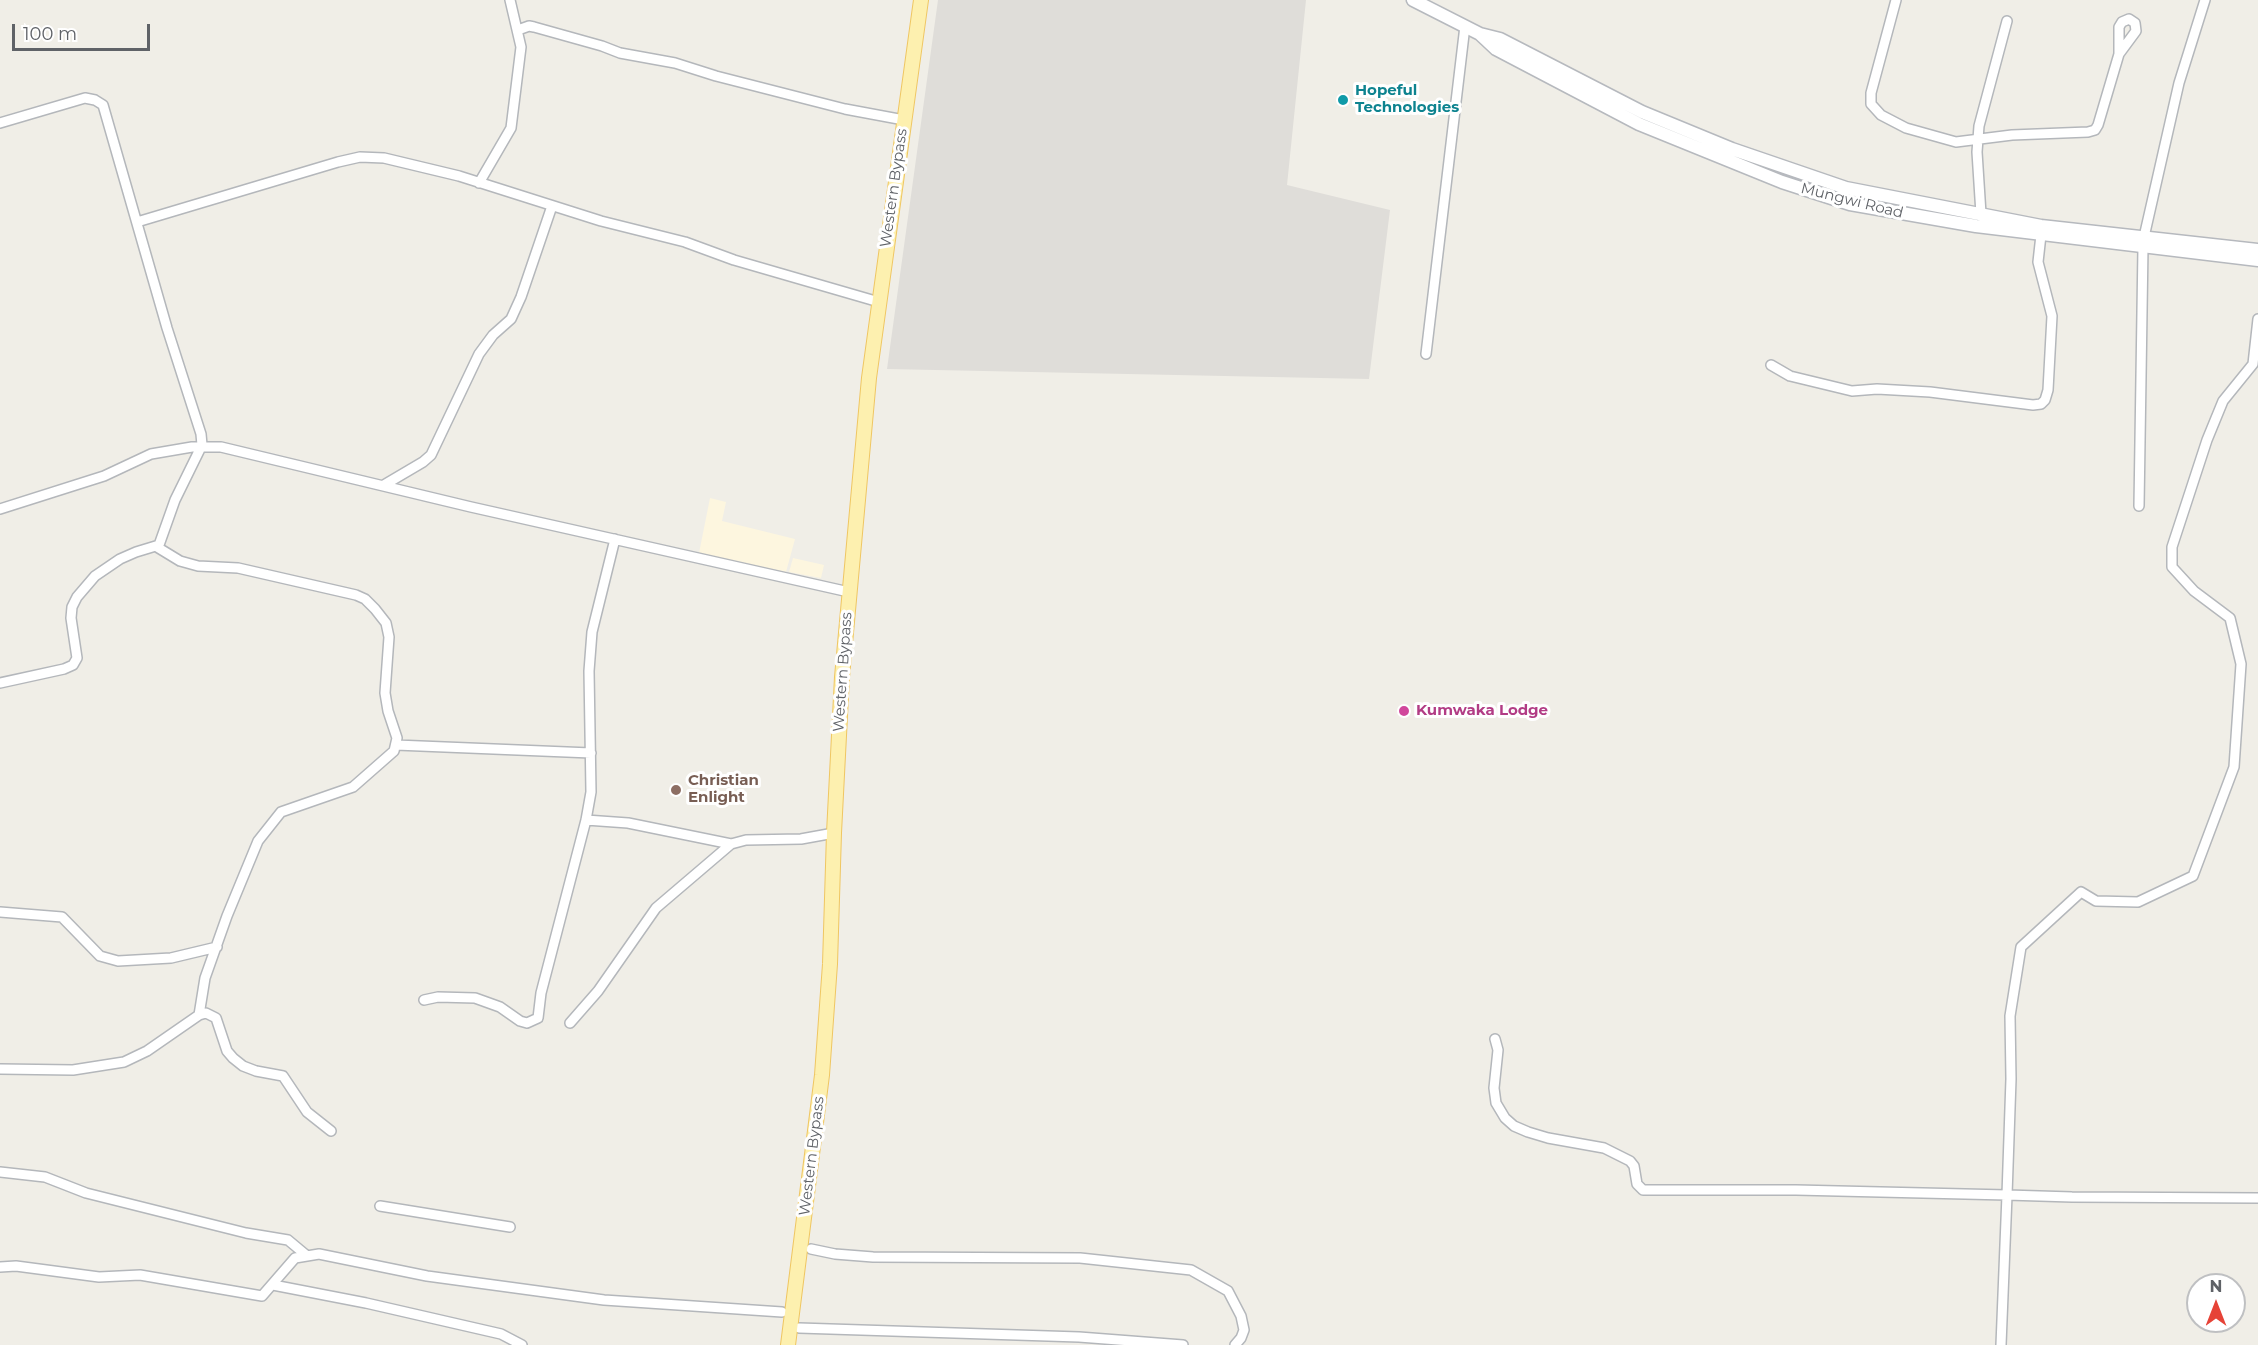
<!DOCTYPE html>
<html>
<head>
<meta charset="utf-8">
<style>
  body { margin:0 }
  #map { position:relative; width:2258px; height:1345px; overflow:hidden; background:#f0eee7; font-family:Montserrat,sans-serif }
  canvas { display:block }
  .north { position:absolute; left:2186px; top:1273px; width:60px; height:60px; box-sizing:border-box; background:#fff; border:2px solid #bfc0c2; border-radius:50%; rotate:0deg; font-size:16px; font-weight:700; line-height:24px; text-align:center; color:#5f6267 }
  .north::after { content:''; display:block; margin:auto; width:21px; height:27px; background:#e64337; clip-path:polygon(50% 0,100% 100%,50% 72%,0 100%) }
  .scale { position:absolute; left:12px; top:24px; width:138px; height:27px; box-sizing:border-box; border:3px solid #5f6267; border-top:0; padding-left:8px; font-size:18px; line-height:21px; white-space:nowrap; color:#5f6267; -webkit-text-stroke:4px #fff; paint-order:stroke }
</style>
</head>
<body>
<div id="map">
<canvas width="2258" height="1345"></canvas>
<div class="north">N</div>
<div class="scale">100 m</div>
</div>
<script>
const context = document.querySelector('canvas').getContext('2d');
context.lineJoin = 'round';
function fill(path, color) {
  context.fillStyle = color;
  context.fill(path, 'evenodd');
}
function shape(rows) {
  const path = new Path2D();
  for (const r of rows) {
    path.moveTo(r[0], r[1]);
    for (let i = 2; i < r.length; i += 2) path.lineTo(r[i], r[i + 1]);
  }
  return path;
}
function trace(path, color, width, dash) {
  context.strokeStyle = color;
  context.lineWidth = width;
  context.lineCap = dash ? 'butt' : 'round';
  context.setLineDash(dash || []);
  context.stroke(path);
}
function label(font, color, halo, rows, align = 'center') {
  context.font = font + ' Montserrat,sans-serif';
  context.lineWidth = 6;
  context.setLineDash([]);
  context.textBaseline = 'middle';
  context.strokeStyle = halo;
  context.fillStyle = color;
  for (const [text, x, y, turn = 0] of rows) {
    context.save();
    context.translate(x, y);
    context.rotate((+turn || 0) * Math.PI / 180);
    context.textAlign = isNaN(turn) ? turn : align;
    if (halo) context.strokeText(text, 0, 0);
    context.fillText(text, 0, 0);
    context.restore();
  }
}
fill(shape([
  [710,498,726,502,722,521,795,539,786,572,699,553],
  [793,558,824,565,821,578,789,572]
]), '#fdf6df');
fill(shape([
  [938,0,1306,0,1287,185,1390,210,1369,379,887,369]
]), '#dfddd9');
const street = shape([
  [1896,0,1871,93,1871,104,1881,115,1906,128,1956,142,2012,135,2088,132,2095,130,2098,125,2119,54,2119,27,2122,22,2129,19,2135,23,2136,31,2119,54],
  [518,30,529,26,534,27,602,46,620,53,675,63,716,76,845,109,904,120],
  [0,123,85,98,95,100,103,105,167,328,201,434,202,445,175,500,159,545,136,552,120,559,95,576,77,597,72,607,71,618,77,658,73,665,64,669,0,683],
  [479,183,511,128,521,47,510,0],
  [1981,214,1977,152,1979,126,2007,21],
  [137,222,338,162,360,157,384,158,459,176,601,221,685,242,734,260,879,302],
  [2144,237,2179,83,2205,0],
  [1426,354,1465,26],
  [1771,365,1790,376,1852,391,1877,389,1930,392,2033,405,2041,404,2045,400,2048,390,2052,316,2038,262,2041,235],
  [384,485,423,462,431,455,479,354,493,335,511,319,521,297,552,206],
  [2139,506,2143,247],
  [0,509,104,476,151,454,192,447,221,447,471,507,849,592],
  [157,547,180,561,198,566,238,568,356,595,365,599,375,609,386,623,389,637,385,693,388,711,397,738,394,751,353,787,281,812,258,841,227,916,205,978,199,1015],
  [396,745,591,753],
  [586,820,628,823,731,844],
  [0,912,62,917,100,956,118,961,171,958,217,947],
  [424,1000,438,997,475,998,500,1007,520,1021,527,1023,538,1018,541,993,586,820,591,792,589,671,592,632,615,539],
  [570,1023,598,991,656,908,731,844,746,840,801,839,834,833],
  [1495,1039,1498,1050,1494,1088,1496,1103,1505,1118,1514,1126,1528,1132,1548,1138,1604,1148,1630,1161,1634,1166,1637,1184,1643,1190,1796,1190,2007,1195,2011,1079,2010,1016,2021,947,2081,892,2096,901,2138,902,2193,876,2234,767,2241,664,2230,618,2194,591,2172,567,2172,547,2207,440,2223,401,2253,364,2258,319],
  [0,1069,73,1070,124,1062,147,1051,199,1015,206,1013,216,1018,227,1051,233,1058,243,1066,256,1071,283,1076,307,1112,331,1131],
  [0,1172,45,1177,86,1193,246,1233,288,1240,306,1255],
  [380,1206,510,1227],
  [811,1249,835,1254,873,1257,1080,1258,1191,1270,1228,1291,1241,1316,1244,1330,1241,1338,1235,1345],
  [0,1267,16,1266,99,1277,140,1275,262,1296,295,1258,319,1254,427,1276,604,1300,782,1312],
  [273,1285,366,1303,501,1334,522,1345],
  [799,1328,1079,1337,1183,1345],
  [2001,1345,2007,1195,2072,1197,2258,1198]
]);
const secondary = shape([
  [1413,0,1480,34,1500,39,1642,112,1732,149,1846,188,2041,226,2258,250],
  [1480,34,1496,49,1639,124,1782,182,1850,204,1976,226,2258,260]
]);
const primary = shape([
  [788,1345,822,1075,830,964,834,833,842,677,869,378,921,0]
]);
trace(street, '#b4b7bb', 12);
trace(secondary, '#b6b9be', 15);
trace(primary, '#efc662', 16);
trace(street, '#fff', 9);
trace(secondary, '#fff', 12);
trace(primary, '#fdf0af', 14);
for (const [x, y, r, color] of [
  [1343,100,6,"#0f9aa8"],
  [1404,711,6,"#d1479c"],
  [676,790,6,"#8d6e63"]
]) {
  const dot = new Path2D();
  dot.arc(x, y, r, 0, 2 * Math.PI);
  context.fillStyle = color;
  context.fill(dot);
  trace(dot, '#fff', 2);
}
label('bold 15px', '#0d838f', '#fff', [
  ["Hopeful",1355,91],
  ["Technologies",1355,108]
], 'left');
label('15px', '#5f6267', '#fff', [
  ["Western Bypass",894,188,-82],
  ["Mungwi Road",1852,201,14],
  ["Western Bypass",843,672,-86],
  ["Western Bypass",812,1156,-83]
]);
label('bold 15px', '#b23c85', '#fff', [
  ["Kumwaka Lodge",1416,711]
], 'left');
label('bold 15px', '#785e54', '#fff', [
  ["Christian",688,781],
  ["Enlight",688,798]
], 'left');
</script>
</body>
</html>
